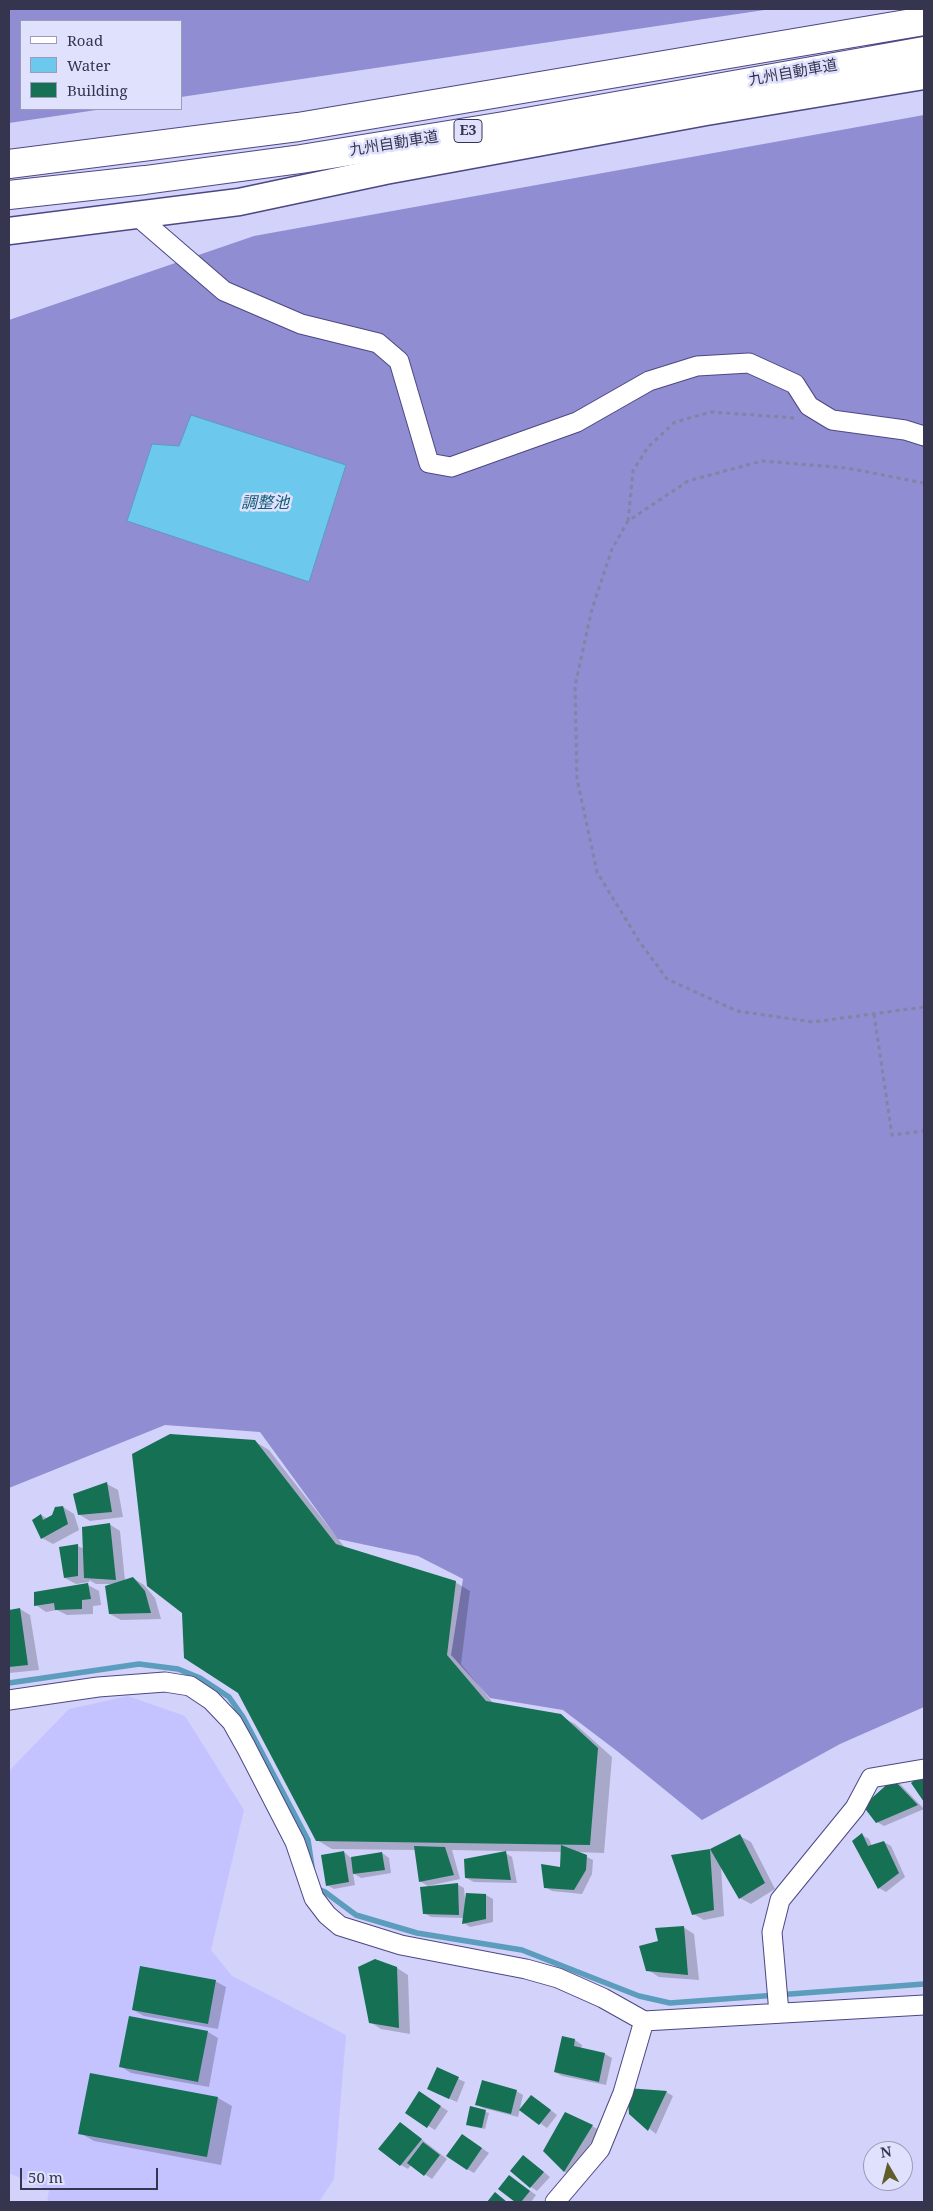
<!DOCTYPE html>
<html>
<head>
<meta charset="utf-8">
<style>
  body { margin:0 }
  #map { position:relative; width:933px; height:2211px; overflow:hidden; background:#d2d2fb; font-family:"Noto Serif",serif }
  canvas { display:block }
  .frame { position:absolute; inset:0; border:10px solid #363550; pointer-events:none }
  .legend { position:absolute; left:20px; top:20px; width:162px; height:90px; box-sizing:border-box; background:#e0e1fd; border:1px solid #9c9cb8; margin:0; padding:6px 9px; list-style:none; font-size:15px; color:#363550 }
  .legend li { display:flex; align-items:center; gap:10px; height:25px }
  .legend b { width:25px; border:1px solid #9c9cb8 }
  .north { position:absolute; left:863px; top:2141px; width:50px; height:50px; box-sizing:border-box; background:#e0e1fd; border:1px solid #9c9cb8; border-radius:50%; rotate:352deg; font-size:14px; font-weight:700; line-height:20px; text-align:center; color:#363550 }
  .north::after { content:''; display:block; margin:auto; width:18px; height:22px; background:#605d29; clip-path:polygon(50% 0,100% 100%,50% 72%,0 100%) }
  .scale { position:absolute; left:20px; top:2168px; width:138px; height:22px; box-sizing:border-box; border:2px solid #363550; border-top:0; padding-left:6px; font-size:15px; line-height:18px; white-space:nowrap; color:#363550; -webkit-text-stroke:4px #e0e1fd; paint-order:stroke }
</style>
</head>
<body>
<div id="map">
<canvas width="933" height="2211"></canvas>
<div class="frame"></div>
<ul class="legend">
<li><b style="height:6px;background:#fff"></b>Road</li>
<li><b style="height:14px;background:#6cc8ec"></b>Water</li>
<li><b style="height:14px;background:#167053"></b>Building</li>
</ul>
<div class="north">N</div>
<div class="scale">50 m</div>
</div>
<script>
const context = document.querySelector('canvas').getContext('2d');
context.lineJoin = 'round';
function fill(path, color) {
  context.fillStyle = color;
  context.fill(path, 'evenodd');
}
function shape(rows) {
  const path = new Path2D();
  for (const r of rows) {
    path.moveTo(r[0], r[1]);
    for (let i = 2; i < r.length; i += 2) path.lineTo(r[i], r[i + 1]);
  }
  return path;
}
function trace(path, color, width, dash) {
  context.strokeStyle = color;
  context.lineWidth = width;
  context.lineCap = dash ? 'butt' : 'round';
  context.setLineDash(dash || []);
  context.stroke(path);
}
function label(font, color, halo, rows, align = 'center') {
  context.font = font + ' "Noto Serif","Noto Sans JP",serif';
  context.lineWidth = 5;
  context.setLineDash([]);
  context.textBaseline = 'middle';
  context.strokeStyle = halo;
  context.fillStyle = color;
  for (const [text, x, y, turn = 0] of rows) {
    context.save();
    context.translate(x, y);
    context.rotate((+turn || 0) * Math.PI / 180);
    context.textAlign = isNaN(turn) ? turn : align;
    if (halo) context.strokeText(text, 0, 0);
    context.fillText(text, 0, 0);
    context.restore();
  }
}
fill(shape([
  [128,1696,185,1716,244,1810,211,1950,232,1976,346,2035,334,2179,319,2202,47,2202,49,2190,9,2173,9,1771,69,1709]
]), '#c4c3ff');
fill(shape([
  [9,9,771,9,181,97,181,21,21,21,21,109,103,109,9,123],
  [924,115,924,1707,840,1744,702,1820,617,1751,563,1710,490,1698,451,1655,463,1579,418,1556,338,1539,260,1432,165,1425,9,1488,9,320,254,236]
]), '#908dd2');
const water = shape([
  [191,415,346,465,309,582,127,521,152,444,179,446,191,415]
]);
fill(water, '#6cc8ec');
trace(water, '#5c9cbd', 1);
fill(shape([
  [254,1441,269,1450,346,1549,455,1582,470,1591,461,1664,494,1704,560,1716,575,1724,612,1757,604,1853,577,1852,593,1860,592,1874,582,1894,552,1891,545,1887,561,1868,562,1852,452,1850,460,1879,428,1886,421,1882,416,1850,332,1849,317,1840],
  [107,1484,118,1490,123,1517,90,1521,80,1515,74,1494],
  [63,1507,74,1514,79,1530,53,1544,42,1538,41,1515,48,1519],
  [109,1524,120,1531,125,1581,133,1578,144,1585,155,1598,161,1619,121,1620,110,1614,114,1584,96,1584,89,1580,89,1582,76,1584,65,1578,78,1546,84,1549],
  [88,1585,99,1591,101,1605,93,1606,93,1614,67,1615,57,1610,46,1612,36,1605],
  [20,1609,30,1615,39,1670,9,1673,9,1612],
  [893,1780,900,1784,924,1809,884,1826,877,1822],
  [862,1835,869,1839,872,1846,884,1842,891,1846,905,1877,886,1892,879,1888],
  [740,1836,751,1842,775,1889,751,1904,740,1898,721,1866,724,1916,704,1920,693,1914,673,1856,710,1850],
  [344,1852,351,1858,382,1853,389,1858,391,1873,361,1878,353,1873,355,1885,334,1889,327,1885],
  [505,1853,512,1857,517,1883,474,1882,466,1878],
  [457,1884,464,1888,465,1900,467,1894,486,1895,493,1899,493,1922,470,1927,464,1923,464,1918,431,1917,424,1913],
  [683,1927,694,1934,699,1980,659,1977,648,1970,659,1942],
  [397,1968,408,1975,410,2034,381,2029,370,2022],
  [215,1981,226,1987,218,2029,144,2016,133,2010],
  [208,2032,218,2038,209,2087,131,2073,120,2066],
  [575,2040,582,2045,581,2049,605,2054,612,2058,606,2085,562,2076,555,2072],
  [437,2069,465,2082,457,2102,436,2093],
  [516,2091,523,2095,518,2117,483,2108,476,2104],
  [666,2092,673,2096,656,2134,630,2113],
  [426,2097,448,2111,435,2130,406,2112],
  [218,2098,232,2106,221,2165,94,2141,80,2133],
  [538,2100,557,2115,547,2128,521,2110],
  [471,2108,489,2113,485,2129,470,2126],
  [592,2126,599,2130,571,2175,564,2171],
  [407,2128,447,2159,432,2179,411,2165,408,2169,401,2165,380,2149],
  [469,2139,489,2153,474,2173,467,2169],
  [524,2156,550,2177,537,2191,531,2187],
  [510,2176,536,2195,531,2202,517,2202,500,2188]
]), '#0003');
trace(shape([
  [9,1683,139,1664,178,1669,200,1678,229,1697,243,1717,308,1840,312,1867],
  [316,1888,325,1892,356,1915,417,1933,522,1950,639,1996,670,2003,924,1984]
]), '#5c9cbd', 5.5);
fill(shape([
  [170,1434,255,1440,336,1544,456,1581,447,1655,486,1701,561,1714,598,1748,590,1845,316,1841,238,1693,184,1658,182,1613,147,1586,132,1454],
  [107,1482,112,1512,78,1515,73,1494],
  [63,1506,68,1524,41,1539,32,1520,41,1514,43,1520,52,1515,55,1507],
  [110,1523,116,1580,84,1578,82,1527],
  [78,1544,78,1576,64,1578,59,1547],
  [133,1577,145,1591,151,1613,109,1614,105,1586],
  [88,1583,91,1599,82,1600,82,1609,55,1610,54,1603,34,1606,34,1592],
  [20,1608,28,1665,9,1667,9,1610],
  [924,1772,924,1802,911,1783],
  [893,1779,918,1805,876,1823,863,1806],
  [862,1833,868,1846,884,1841,899,1873,878,1889,852,1841],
  [740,1834,765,1883,739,1899,710,1849,714,1910,692,1915,671,1855,710,1849],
  [561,1845,587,1855,586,1870,574,1890,544,1888,541,1864,560,1867],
  [414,1846,445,1847,454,1875,419,1882],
  [344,1851,349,1882,326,1886,321,1855],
  [506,1851,511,1880,465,1878,464,1859],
  [382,1852,385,1870,353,1874,351,1857],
  [458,1883,459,1915,423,1914,420,1887],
  [466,1893,486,1894,486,1919,462,1924],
  [684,1926,688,1975,646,1971,639,1946,658,1941,655,1928],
  [375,1959,397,1967,399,2028,369,2023,358,1967],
  [140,1966,216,1980,208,2024,132,2010],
  [129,2016,208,2031,198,2082,119,2067],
  [562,2036,575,2039,574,2046,605,2053,599,2082,554,2072],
  [437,2067,459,2077,449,2099,427,2089],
  [90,2073,218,2097,207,2157,78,2134],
  [482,2080,517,2090,511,2114,475,2105],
  [627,2088,667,2091,648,2131,629,2114],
  [419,2091,441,2106,427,2128,405,2113],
  [531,2095,551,2110,539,2125,519,2110],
  [470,2106,486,2110,482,2128,466,2125],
  [565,2112,593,2125,564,2172,543,2151],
  [400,2122,422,2139,400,2166,378,2149],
  [462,2134,482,2148,467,2170,446,2156],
  [423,2142,440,2155,424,2176,407,2163],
  [523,2155,544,2172,530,2188,510,2171],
  [509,2175,530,2191,521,2202,515,2202,498,2189],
  [495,2192,507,2202,487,2202]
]), '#167053');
const street = shape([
  [136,215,224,291,301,324,378,343,399,361,429,463,451,467,577,422,649,381,697,366,749,363,795,384,809,406,832,420,905,430,924,436],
  [9,1700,98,1687,165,1682,190,1686,211,1700,232,1722,246,1747,295,1842,314,1898,327,1915,340,1926,401,1945,526,1969,558,1978,603,1998,644,2021,924,2005],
  [779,2013,772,1932,780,1900,855,1808,871,1778,924,1769],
  [555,2202,600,2149,623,2093,644,2021]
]);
const secondary = shape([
  [9,231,239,202,385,171,706,112,924,76]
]);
const highway = shape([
  [9,164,298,127,924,21],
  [9,195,145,180,301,159,504,126,924,51]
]);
trace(street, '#4d4883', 21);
trace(secondary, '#4d4883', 29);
trace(highway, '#4d4883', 30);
trace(shape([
  [924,483,847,468,762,461,688,481,628,521,612,549,592,609,575,686,577,779,597,872,639,941,667,979,737,1011,813,1022,924,1007],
  [628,521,633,471,648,447,675,422,711,412,795,418],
  [874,1014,892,1135,924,1131]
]), '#8483a5', 3, [4, 4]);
trace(street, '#fff', 19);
trace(secondary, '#fff', 26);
trace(highway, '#fff', 28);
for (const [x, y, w] of [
  [468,131,28]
]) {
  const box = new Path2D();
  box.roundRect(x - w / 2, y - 11.5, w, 23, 4);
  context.fillStyle = '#e0e1fd';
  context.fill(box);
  trace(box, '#363550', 1);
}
label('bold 14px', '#363550', null, [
  ["E3",468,131]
]);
label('15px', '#363550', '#e0e1fd', [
  ["九州自動車道",793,73,-10],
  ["九州自動車道",394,144,-9]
]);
label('italic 16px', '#115d75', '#e0e1fd', [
  ["調整池",265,503]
]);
</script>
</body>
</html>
